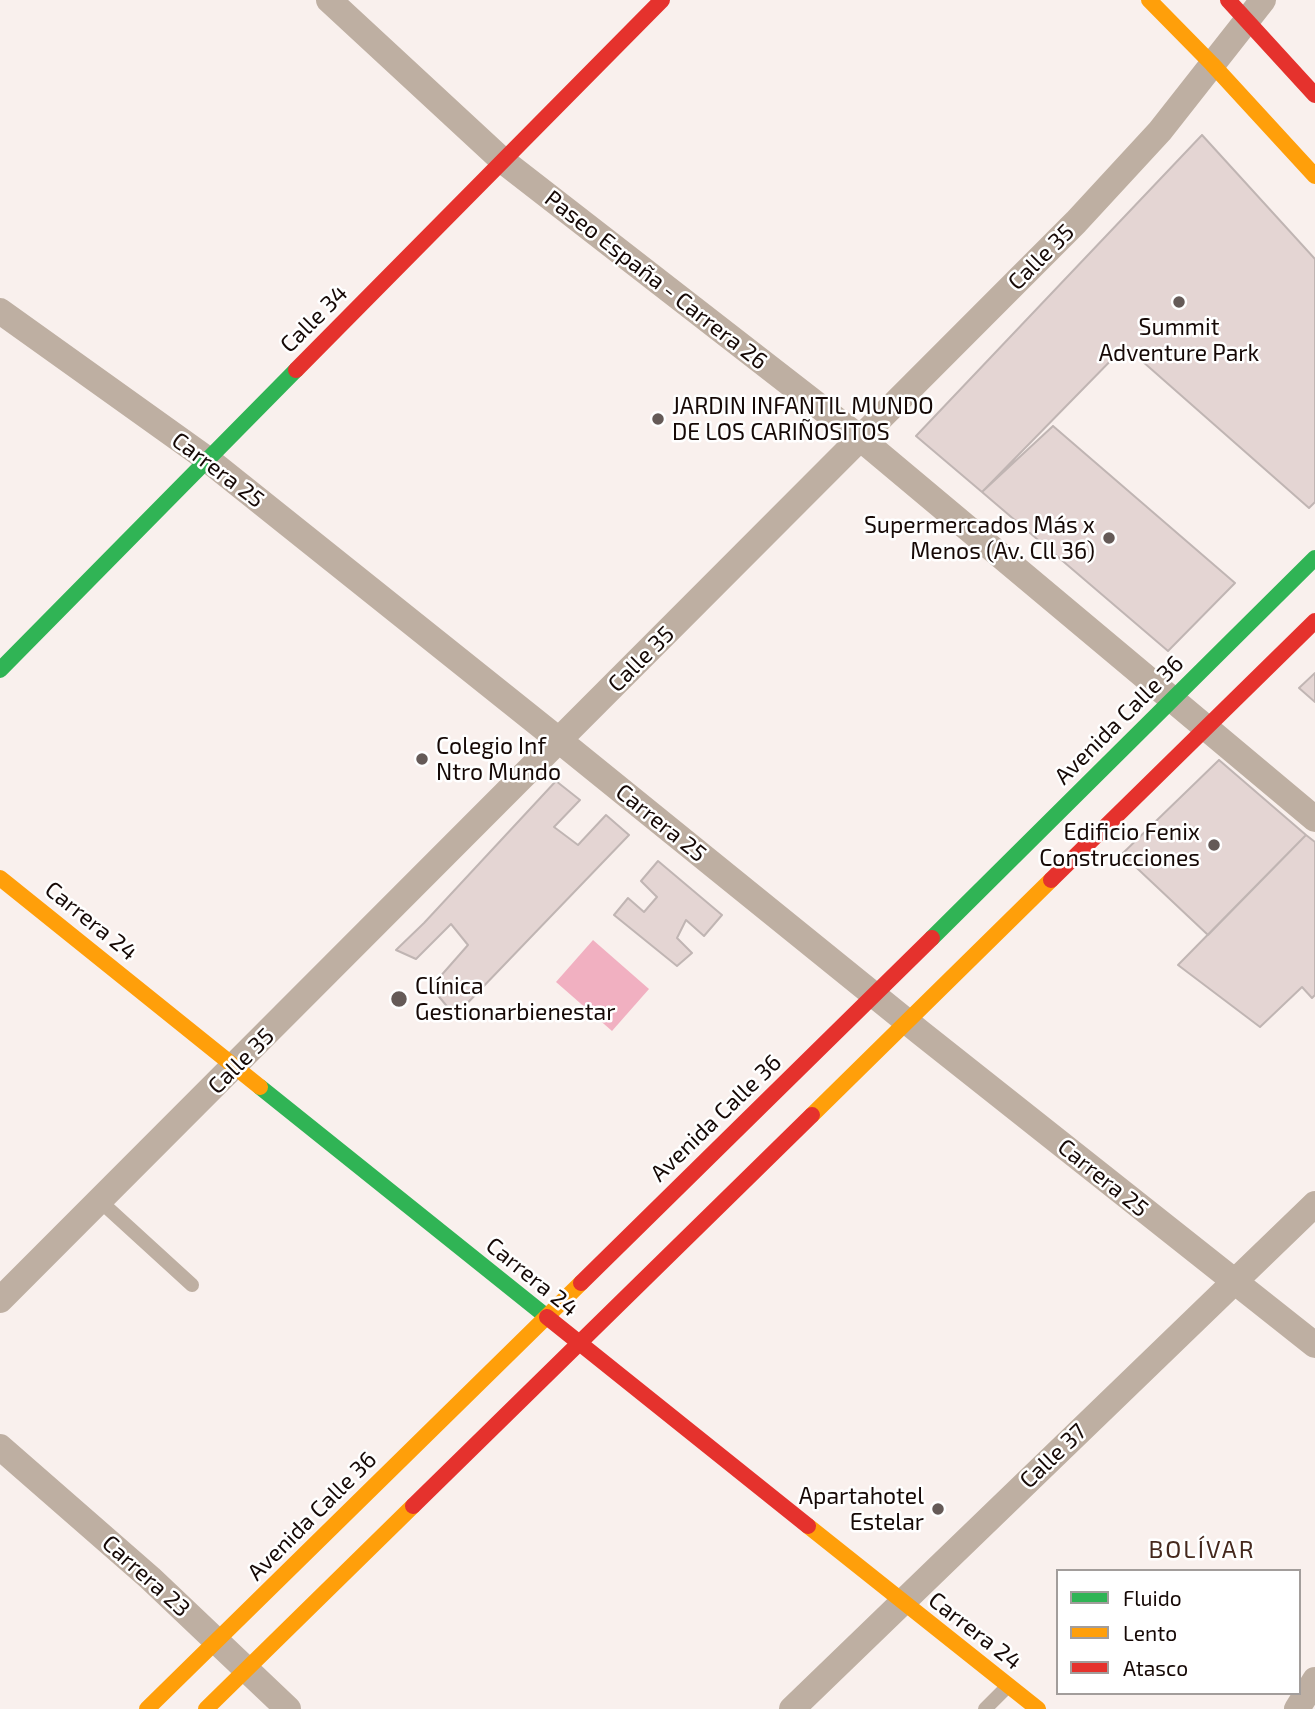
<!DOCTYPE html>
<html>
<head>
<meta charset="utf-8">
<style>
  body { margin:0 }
  #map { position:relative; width:1315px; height:1709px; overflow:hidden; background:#f9f0ed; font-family:"Exo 2",sans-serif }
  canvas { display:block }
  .legend { position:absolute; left:1056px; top:1569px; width:245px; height:126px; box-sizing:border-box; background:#fff; border:2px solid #a29d9b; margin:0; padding:9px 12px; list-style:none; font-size:21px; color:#160906 }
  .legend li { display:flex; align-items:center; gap:14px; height:35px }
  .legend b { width:35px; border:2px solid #a29d9b }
</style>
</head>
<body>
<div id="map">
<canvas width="1315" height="1709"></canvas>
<ul class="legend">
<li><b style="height:9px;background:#30b455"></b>Fluido</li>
<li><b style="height:9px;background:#ff9f0a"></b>Lento</li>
<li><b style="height:9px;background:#e5322d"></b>Atasco</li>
</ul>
</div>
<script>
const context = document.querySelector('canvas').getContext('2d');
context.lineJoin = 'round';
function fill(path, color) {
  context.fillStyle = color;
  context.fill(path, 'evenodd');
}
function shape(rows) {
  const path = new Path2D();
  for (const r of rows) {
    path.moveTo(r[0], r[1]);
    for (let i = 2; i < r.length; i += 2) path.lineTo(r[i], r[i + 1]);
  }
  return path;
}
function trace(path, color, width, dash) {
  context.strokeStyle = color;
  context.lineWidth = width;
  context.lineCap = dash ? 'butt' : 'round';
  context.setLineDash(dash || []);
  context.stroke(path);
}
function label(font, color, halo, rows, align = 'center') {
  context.font = font + ' "Exo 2",sans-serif';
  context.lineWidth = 5;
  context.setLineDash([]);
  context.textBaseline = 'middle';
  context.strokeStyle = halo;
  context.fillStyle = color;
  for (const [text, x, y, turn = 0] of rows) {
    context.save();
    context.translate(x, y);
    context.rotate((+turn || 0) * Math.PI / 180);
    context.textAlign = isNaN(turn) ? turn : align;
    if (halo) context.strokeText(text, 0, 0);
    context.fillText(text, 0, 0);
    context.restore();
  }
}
fill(shape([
  [593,940,649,989,612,1031,556,982]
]), '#f1b0c1');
const building = shape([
  [1202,135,1315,259,1315,502,1309,508,1125,346,982,492,916,436,1202,135],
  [1053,426,1235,583,1168,651,982,492,1053,426],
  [1315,673,1315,702,1299,688,1315,673],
  [1219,760,1306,835,1208,935,1122,854,1219,760],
  [556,781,580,800,554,827,578,845,606,815,629,835,455,1016,431,987,468,945,451,924,416,959,396,950,424,923,556,781],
  [1306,835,1315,842,1315,995,1312,998,1302,987,1260,1027,1178,965,1306,835],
  [658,861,722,915,704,936,686,920,677,938,692,953,677,966,614,915,628,898,644,912,657,897,641,881,658,861]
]);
fill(building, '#e4d5d3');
trace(building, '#c0b5b3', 2);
trace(shape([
  [100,1201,192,1285],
  [985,1709,1006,1688]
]), '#beafa2', 14);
trace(shape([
  [329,0,503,161,860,438,1315,819],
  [0,311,207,459,560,741,921,1033,1315,1345],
  [0,1300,1076,222,1160,131,1263,0],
  [0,1447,150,1578,288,1709],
  [792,1709,1315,1204],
  [1297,1709,1315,1680]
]), '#beafa2', 26);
trace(shape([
  [0,670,296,370],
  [932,938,1315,558],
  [260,1087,547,1317]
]), '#30b455', 16);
trace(shape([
  [1149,0,1212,64,1315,176],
  [0,878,260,1087],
  [812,1115,1051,880],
  [808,1526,1038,1709],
  [147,1709,581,1283],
  [206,1709,413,1506]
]), '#ff9f0a', 16);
trace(shape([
  [1228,0,1315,95],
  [296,370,662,0],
  [1051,880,1315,621],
  [581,1283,932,938],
  [547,1317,808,1526],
  [413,1506,812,1115]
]), '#e5322d', 16);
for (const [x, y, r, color] of [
  [1179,302,7,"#655a57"],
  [658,419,7,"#655a57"],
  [1109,538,7,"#655a57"],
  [422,759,7,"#655a57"],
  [1214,845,7,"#655a57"],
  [399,999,9,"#655a57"],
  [938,1509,7,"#655a57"]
]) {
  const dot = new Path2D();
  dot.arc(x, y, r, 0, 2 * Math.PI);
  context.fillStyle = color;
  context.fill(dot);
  trace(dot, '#fff', 2.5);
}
label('23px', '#160906', '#fff', [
  ["Calle 35",1041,257,-45],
  ["Paseo España - Carrera 26",656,280,38],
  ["Calle 34",314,319,-45],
  ["Carrera 25",218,470,37],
  ["Calle 35",641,659,-45],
  ["Avenida Calle 36",1119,720,-45],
  ["Carrera 25",661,823,39],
  ["Carrera 24",91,921,39],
  ["Calle 35",241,1061,-45],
  ["Avenida Calle 36",716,1118,-44],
  ["Carrera 25",1103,1178,39],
  ["Carrera 24",532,1277,39],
  ["Calle 37",1053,1456,-44],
  ["Avenida Calle 36",312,1516,-45],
  ["Carrera 23",146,1576,42],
  ["Carrera 24",975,1631,38]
]);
label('23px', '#160906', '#fff', [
  ["Summit",1179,327,"center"],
  ["Adventure Park",1179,353,"center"],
  ["JARDIN INFANTIL MUNDO",672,406],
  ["DE LOS CARIÑOSITOS",672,432],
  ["Supermercados Más x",1095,525,"right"],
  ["Menos (Av. Cll 36)",1095,551,"right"],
  ["Colegio Inf",436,746],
  ["Ntro Mundo",436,772],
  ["Edificio Fenix",1200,832,"right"],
  ["Construcciones",1200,858,"right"],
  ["Clínica",415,986],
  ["Gestionarbienestar",415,1012],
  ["Apartahotel",924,1496,"right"],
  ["Estelar",924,1522,"right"]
], 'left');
context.letterSpacing = '2px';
label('24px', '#45281d', '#fff', [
  ["BOLÍVAR",1202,1550]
]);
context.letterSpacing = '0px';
</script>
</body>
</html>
